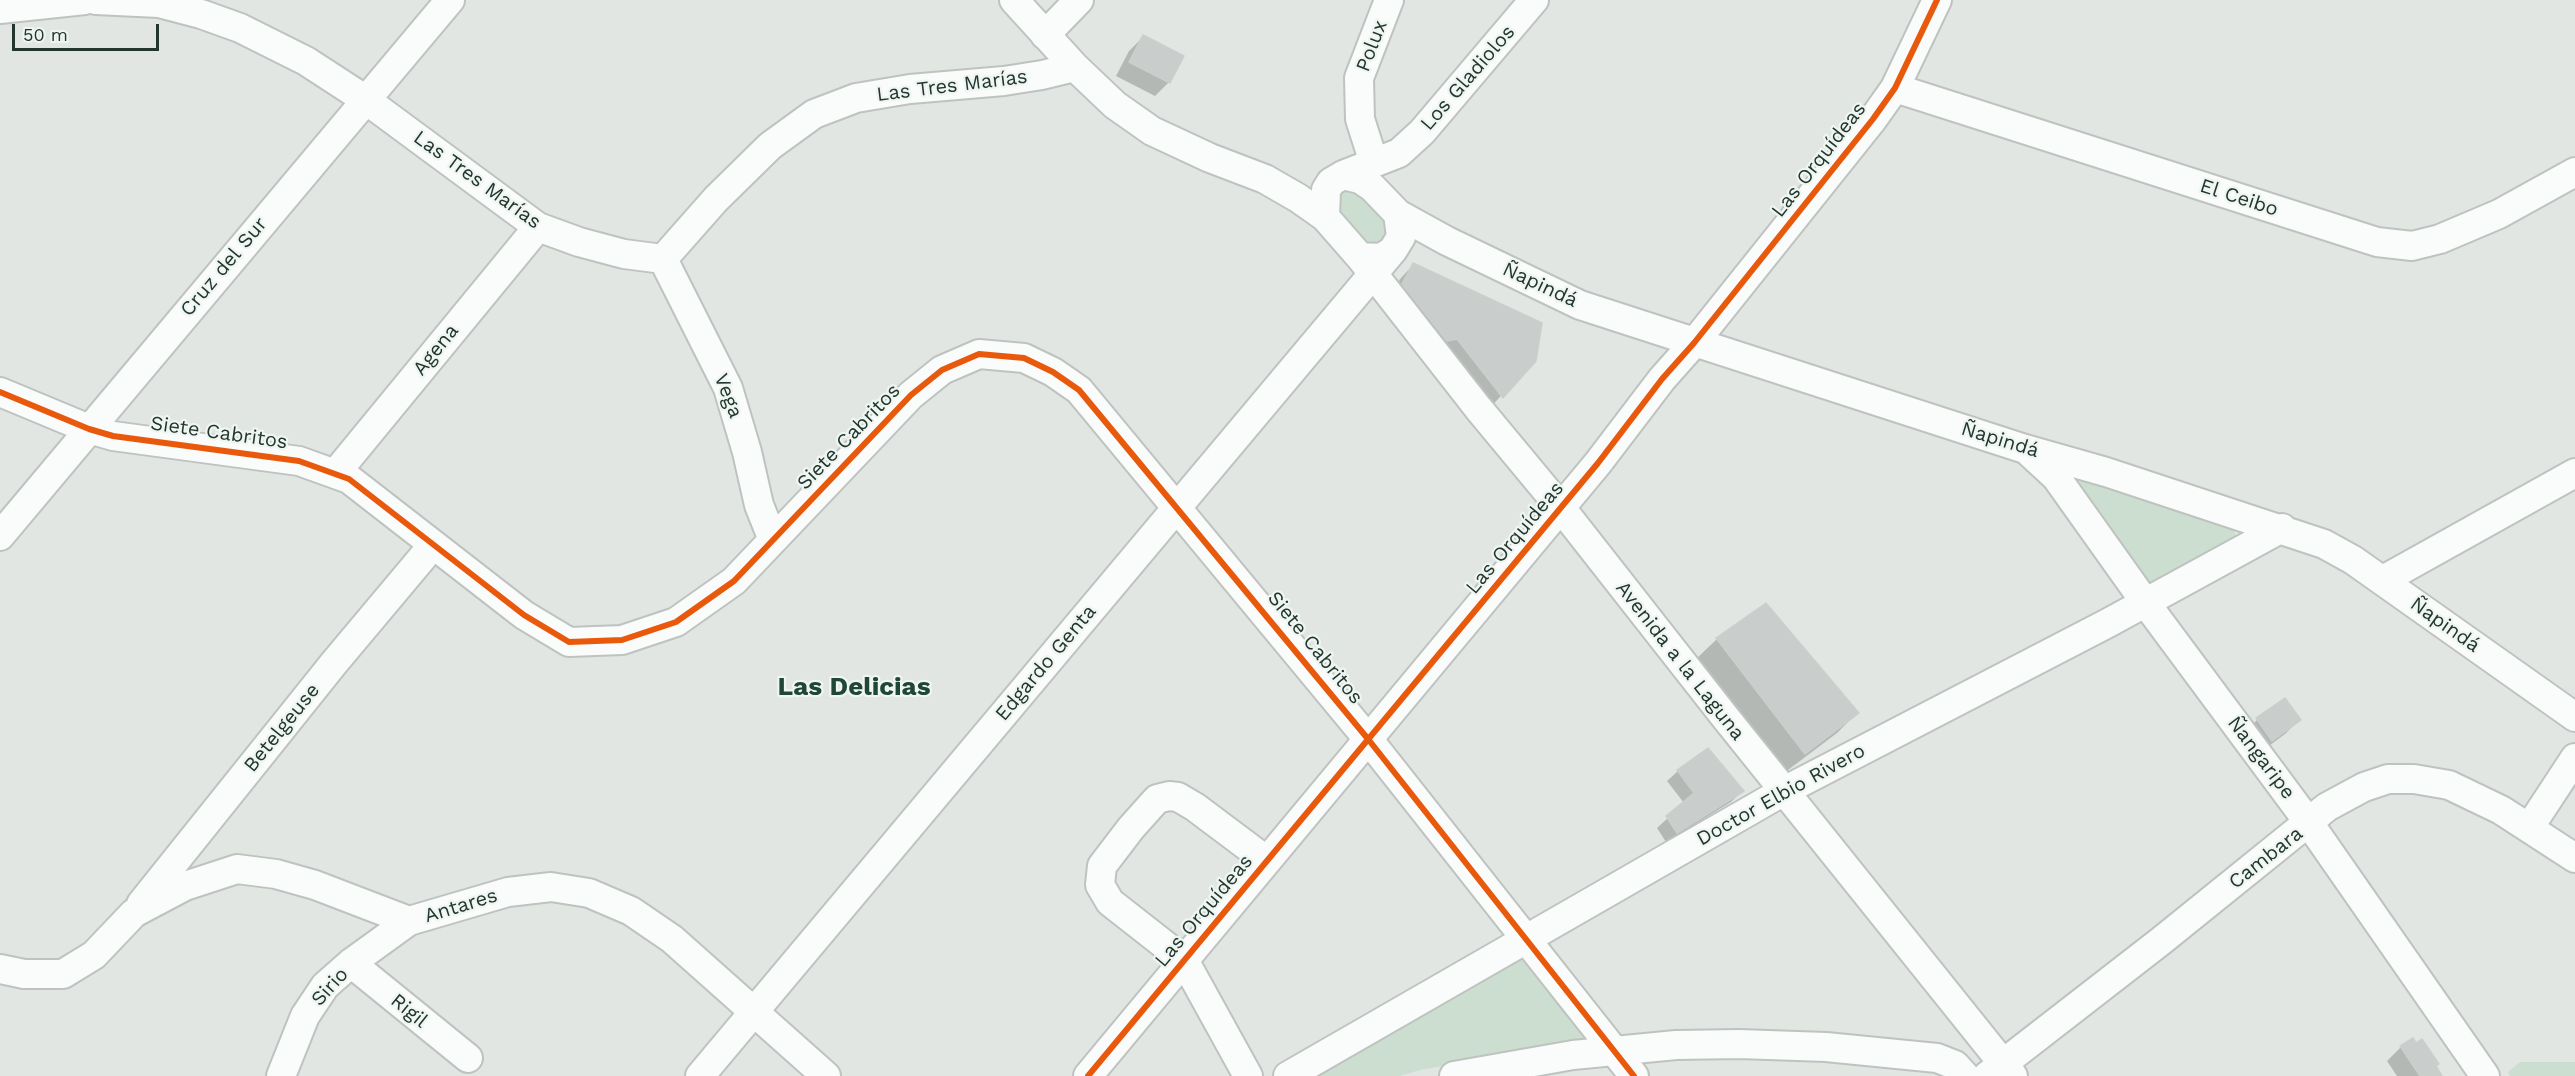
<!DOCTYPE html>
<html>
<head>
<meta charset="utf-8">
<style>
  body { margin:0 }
  #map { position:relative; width:2575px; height:1076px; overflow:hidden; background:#e1e6e3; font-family:"Work Sans",sans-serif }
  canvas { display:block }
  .scale { position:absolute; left:12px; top:24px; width:147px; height:27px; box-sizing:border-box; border:3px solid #22362f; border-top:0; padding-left:8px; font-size:18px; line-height:21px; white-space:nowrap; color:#22362f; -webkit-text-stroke:4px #eff6f1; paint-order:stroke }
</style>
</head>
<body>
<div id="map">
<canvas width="2575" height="1076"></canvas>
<div class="scale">50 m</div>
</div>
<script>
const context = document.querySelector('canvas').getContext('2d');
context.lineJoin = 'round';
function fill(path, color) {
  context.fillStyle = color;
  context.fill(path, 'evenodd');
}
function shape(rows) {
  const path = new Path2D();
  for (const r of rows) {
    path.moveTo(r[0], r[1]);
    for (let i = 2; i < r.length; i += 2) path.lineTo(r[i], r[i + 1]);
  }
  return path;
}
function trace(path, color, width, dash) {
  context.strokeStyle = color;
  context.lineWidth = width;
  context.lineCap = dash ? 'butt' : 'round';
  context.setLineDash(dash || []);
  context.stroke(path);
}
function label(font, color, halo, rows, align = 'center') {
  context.font = font + ' "Work Sans",sans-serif';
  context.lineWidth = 4.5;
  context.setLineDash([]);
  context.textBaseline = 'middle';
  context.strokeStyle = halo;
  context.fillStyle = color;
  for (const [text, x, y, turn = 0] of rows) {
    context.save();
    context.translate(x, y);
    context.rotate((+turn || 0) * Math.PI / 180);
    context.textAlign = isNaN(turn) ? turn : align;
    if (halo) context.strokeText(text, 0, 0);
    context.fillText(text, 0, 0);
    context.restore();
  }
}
fill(shape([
  [1344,190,1364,194,1390,222,1385,245,1373,246,1358,237,1337,217,1336,195],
  [2083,480,2090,480,2233,529,2236,535,2232,543,2158,582,2149,583,2140,576,2078,484],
  [1517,959,1529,961,1589,1036,1587,1040,1420,1070,1400,1076,1307,1076],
  [2520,1062,2575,1062,2575,1076,2510,1076,2508,1072]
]), '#ccdecf');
fill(shape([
  [1143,37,1182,57,1169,82,1155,96,1116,76,1129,51],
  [1413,265,1534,360,1488,410,1389,299,1400,279],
  [1766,605,1857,713,1837,733,1784,773,1696,659,1717,639],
  [2257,720,2299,720,2285,734,2258,754,2243,734],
  [1678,771,1742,791,1731,802,1666,842,1657,828,1684,803,1667,781],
  [2401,1047,2437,1076,2397,1076,2387,1061]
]), '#0003');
const building = shape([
  [1143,35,1184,56,1170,83,1129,62,1143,35],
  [1413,263,1542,323,1536,361,1503,398,1457,339,1447,341,1402,284,1413,263],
  [1766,603,1859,713,1805,754,1716,638,1766,603],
  [2285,698,2301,720,2272,741,2256,718,2285,698],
  [1708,748,1744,791,1677,833,1666,816,1694,793,1677,770,1708,748],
  [2413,1038,2416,1043,2422,1039,2439,1064,2436,1066,2442,1076,2420,1076,2400,1046,2413,1038]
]);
fill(building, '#c9cdcb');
trace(building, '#cacfcc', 1.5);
const minor = shape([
  [96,0,159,3,201,14,240,28,306,61,366,100,538,227,579,242,624,254,663,259,716,199,770,146,814,114,856,98,910,89,1004,81,1042,75,1075,67],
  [1014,0,1075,67,1115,105,1152,131,1210,158,1265,179,1298,198,1325,217],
  [0,9,85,0],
  [1045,35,1079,0],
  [1895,88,2377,242,2412,246,2440,239,2499,214,2575,172],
  [1374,163,1360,119,1359,78,1389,0],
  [1343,175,1399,153,1422,132,1534,0],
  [1343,175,1360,179,1372,187,1398,214,1401,237,1393,250,1382,258,1360,257,1325,217,1326,190,1331,182,1343,175],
  [1398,214,1447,241,1580,305,2025,449,2106,472,2324,544,2353,560,2575,717],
  [1360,257,1478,408,1561,508,1725,717,2013,1076],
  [663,259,728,388,747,452,759,505,773,540],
  [0,392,89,429,113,436,299,461,349,479,524,615,569,642,622,640,676,622,734,581,911,395,942,370,979,354,1024,358,1053,372,1079,390,1368,739,1634,1076],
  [2030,453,2056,477,2145,602,2309,823,2485,1076],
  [335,474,538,227],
  [0,536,450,0],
  [2383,580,2575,473],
  [2529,828,2575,758],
  [141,904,334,663,433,545],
  [351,963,468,1058],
  [0,969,24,974,63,974,94,955,134,913,185,886,237,869,276,874,315,885,409,921,508,892,551,887,589,893,631,911,672,939,826,1076],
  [281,1076,305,1016,325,986,351,963,409,921],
  [700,1076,1393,250],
  [1088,1076,1598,463,1662,379,1694,343,1873,119,1895,88,1937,0],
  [1248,1076,1184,960,1110,902,1100,885,1102,866,1131,828,1157,799,1169,796,1178,797,1195,807,1267,861],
  [1288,1076,1784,791,2108,623,2282,528],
  [1454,1076,1573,1055,1676,1045,1739,1044,1826,1047,1937,1058,1955,1065,1965,1076],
  [1987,1076,2161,941,2327,807,2364,787,2388,779,2414,779,2449,785,2501,810,2575,858]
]);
trace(minor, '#bec3c0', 32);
trace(minor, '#fafbfb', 28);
trace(shape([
  [0,392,89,429,113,436,299,461,349,479,524,615,569,642,622,640,676,622,734,581,911,395,942,370,979,354,1024,358,1053,372,1079,390,1368,739,1634,1076],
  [1088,1076,1598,463,1662,379,1694,343,1873,119,1895,88,1937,0]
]), '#e8590c', 6);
label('20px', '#22362f', '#eff6f1', [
  ["Polux",1372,46,-69],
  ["Los Gladiolos",1468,78,-49],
  ["Las Tres Marías",952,86,-7],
  ["Las Orquídeas",1819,160,-52],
  ["Las Tres Marías",477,180,36],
  ["El Ceibo",2239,198,18],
  ["Cruz del Sur",224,267,-50],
  ["Ñapindá",1540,285,25],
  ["Agena",436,350,-51],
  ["Vega",728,396,69],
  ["Siete Cabritos",219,433,8],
  ["Siete Cabritos",849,437,-46],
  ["Ñapindá",2000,440,17],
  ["Las Orquídeas",1515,538,-50],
  ["Ñapindá",2445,625,35],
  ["Siete Cabritos",1315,648,51],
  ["Avenida a la Laguna",1680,661,52],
  ["Edgardo Genta",1046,663,-50],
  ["Betelgeuse",282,728,-51],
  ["Ñangaripe",2261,758,53],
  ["Doctor Elbio Rivero",1781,795,-29],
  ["Cambara",2266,858,-38],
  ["Antares",461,906,-17],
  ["Las Orquídeas",1204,911,-50],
  ["Sirio",330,987,-48],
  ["Rigil",409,1011,39]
]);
label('bold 26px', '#204639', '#eff6f1', [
  ["Las Delicias",854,687]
]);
</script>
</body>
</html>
